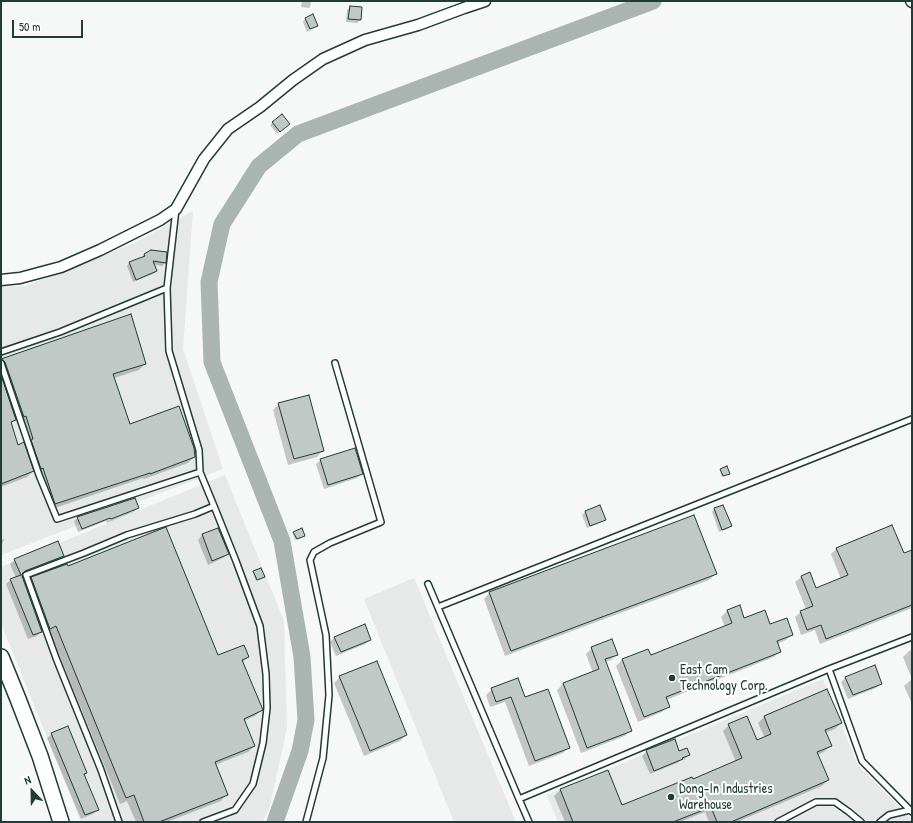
<!DOCTYPE html>
<html>
<head>
<meta charset="utf-8">
<style>
  body { margin:0 }
  #map { position:relative; width:913px; height:823px; overflow:hidden; background:#f6f7f7; font-family:"Patrick Hand",sans-serif }
  canvas { display:block }
  .frame { position:absolute; inset:0; border:2px solid #1f3d34; pointer-events:none }
  .north { position:absolute; left:12px; top:771px; width:40px; height:40px; -webkit-text-stroke:3px #fff; paint-order:stroke; rotate:338deg; font-size:11px; font-weight:700; line-height:16px; text-align:center; color:#1f3d34 }
  .north::after { content:''; display:block; margin:auto; width:14px; height:18px; background:#1f3d34; clip-path:polygon(50% 0,100% 100%,50% 72%,0 100%) }
  .scale { position:absolute; left:12px; top:20px; width:71px; height:18px; box-sizing:border-box; border:2px solid #1f3d34; border-top:0; padding-left:5px; font-size:12px; line-height:14px; white-space:nowrap; color:#1f3d34; -webkit-text-stroke:3px #fff; paint-order:stroke }
</style>
</head>
<body>
<div id="map">
<canvas width="913" height="823"></canvas>
<div class="frame"></div>
<div class="north">N</div>
<div class="scale">50 m</div>
</div>
<script>
const context = document.querySelector('canvas').getContext('2d');
context.lineJoin = 'round';
function fill(path, color) {
  context.fillStyle = color;
  context.fill(path, 'evenodd');
}
function shape(rows) {
  const path = new Path2D();
  for (const r of rows) {
    path.moveTo(r[0], r[1]);
    for (let i = 2; i < r.length; i += 2) path.lineTo(r[i], r[i + 1]);
  }
  return path;
}
function trace(path, color, width, dash) {
  context.strokeStyle = color;
  context.lineWidth = width;
  context.lineCap = dash ? 'butt' : 'round';
  context.setLineDash(dash || []);
  context.stroke(path);
}
function label(font, color, halo, rows, align = 'center') {
  context.font = font + ' "Patrick Hand",sans-serif';
  context.lineWidth = 4;
  context.setLineDash([]);
  context.textBaseline = 'middle';
  context.strokeStyle = halo;
  context.fillStyle = color;
  for (const [text, x, y, turn = 0] of rows) {
    context.save();
    context.translate(x, y);
    context.rotate((+turn || 0) * Math.PI / 180);
    context.textAlign = isNaN(turn) ? turn : align;
    if (halo) context.strokeText(text, 0, 0);
    context.fillText(text, 0, 0);
    context.restore();
  }
}
fill(shape([
  [193,211,183,349,223,469,1,555,1,287,25,286,86,263,134,243],
  [225,475,284,621,287,728,270,806,263,822,81,822,1,623,1,567],
  [414,578,516,822,454,822,364,599],
  [823,679,857,764,912,820,912,822,558,822,547,795]
]), '#e6e9e8');
fill(shape([
  [302,1,311,1,310,7,309,8,301,7],
  [350,7,360,20,357,23,346,22,347,10],
  [305,19,317,26,314,28,307,32,303,22],
  [273,122,286,126,277,134,270,125],
  [166,253,165,263,162,266,153,264,156,271,153,274,133,282,127,266,129,263,142,258,144,254],
  [6,358,145,364,139,370,114,378,129,425,194,457,188,463,144,479,143,478,49,510,37,473,35,474,34,470,27,477,1,487,1,373,3,371,1,363],
  [16,418,17,423,20,422,27,445,25,448,17,446,10,424],
  [279,404,323,450,317,457,288,465,273,410],
  [321,460,362,474,357,478,324,489,316,464],
  [721,470,729,473,722,477,720,471],
  [600,506,605,519,602,522,587,528,582,515,585,512],
  [138,508,134,512,107,523,106,521,78,532,74,521,78,518],
  [714,509,730,526,728,529,719,532,712,512],
  [218,529,228,554,223,558,208,565,198,540,202,535],
  [294,533,303,537,295,540,293,534],
  [1,539,4,539,1,547],
  [837,548,903,554,912,551,912,608,820,644,815,630,801,635,795,617,801,612,806,609,795,582,801,577,815,590,841,579,831,554],
  [63,556,58,561,21,575,25,585,32,578,218,656,248,657,242,663,262,710,255,716,244,721,254,746,248,752,215,765,227,794,221,801,167,822,136,822,127,801,120,804,50,632,44,634,42,630,37,636,28,639,6,584,11,580,16,578,10,564,15,560],
  [254,572,263,578,256,581,253,573],
  [715,574,709,580,505,656,484,599,490,592],
  [727,611,744,620,770,625,792,634,786,640,777,644,780,651,774,657,666,700,668,706,662,712,638,722,616,666,622,660,647,650,650,657,725,627,721,617],
  [335,637,370,640,365,644,336,656,330,642],
  [592,648,617,654,611,660,605,662,630,731,625,736,581,753,557,690,563,684,593,673,586,654],
  [912,650,912,704,904,686,912,679,903,657,909,651],
  [340,677,406,735,400,741,364,756,334,683],
  [846,677,881,684,876,688,848,699,841,682],
  [492,689,525,699,569,747,563,753,529,766,505,702,490,707,486,695],
  [827,690,841,723,835,729,825,733,830,746,824,752,817,755,828,780,822,786,737,822,709,822,705,812,680,822,565,822,554,796,560,790,607,771,621,807,693,780,736,762,723,731,729,725,756,742,765,738,758,723,764,717],
  [52,734,86,773,84,775,97,810,93,814,81,819,47,738],
  [647,751,679,752,689,755,685,759,680,761,677,763,650,774,642,756]
]), '#0003');
trace(shape([
  [275,822,300,751,306,720,302,657,282,541,212,362,209,282,222,224,259,166,298,134,653,1]
]), '#aab5b1', 17);
const building = shape([
  [350,6,362,7,361,20,348,19,350,6],
  [313,14,318,26,310,29,305,18,313,14],
  [282,114,290,124,280,132,272,122,282,114],
  [151,250,167,252,166,263,153,261,157,271,136,280,129,262,145,256,144,254,151,250],
  [131,314,146,364,113,374,130,424,179,406,194,448,195,457,150,474,150,473,55,504,43,468,41,469,31,440,33,439,26,416,24,417,5,362,1,359,131,314],
  [1,375,16,420,11,422,18,445,24,442,34,471,1,484,1,375],
  [309,395,324,451,294,459,278,403,309,395],
  [355,448,363,474,328,485,320,459,355,448],
  [727,466,730,474,723,476,720,469,727,466],
  [135,498,139,508,111,519,110,518,82,529,77,517,135,498],
  [600,505,606,520,590,526,585,511,600,505],
  [723,505,732,526,722,530,714,508,723,505],
  [694,515,717,574,511,651,489,592,694,515],
  [892,525,904,553,912,550,912,605,826,639,821,625,807,630,800,611,813,606,801,576,810,572,816,588,848,575,836,548,892,525],
  [166,527,218,655,244,645,249,657,242,660,263,710,244,719,255,746,215,762,228,795,159,822,144,822,134,795,126,798,56,626,50,629,31,577,67,564,68,566,166,527],
  [218,528,229,554,212,561,202,534,218,528],
  [302,528,305,536,297,539,293,532,302,528],
  [58,541,64,556,25,571,22,574,22,576,42,632,33,635,10,579,21,575,14,559,58,541],
  [261,568,265,577,257,580,253,571,261,568],
  [740,605,744,618,765,610,770,624,787,618,793,635,777,641,781,652,666,697,670,707,644,717,622,659,648,649,651,655,732,623,727,610,740,605],
  [365,624,371,640,341,652,334,637,365,624],
  [612,639,618,655,605,659,632,731,587,748,563,683,599,669,591,647,612,639],
  [377,661,407,735,370,751,339,676,377,661],
  [875,665,882,684,853,695,845,677,875,665],
  [518,678,525,697,548,689,570,748,535,761,511,697,496,702,491,688,518,678],
  [827,689,842,723,825,730,832,746,817,752,829,780,731,822,717,822,711,807,673,822,573,822,560,789,608,770,622,805,692,777,693,779,742,758,728,724,747,716,757,740,771,734,764,716,827,689],
  [68,726,87,773,84,774,99,810,85,815,51,733,68,726],
  [675,739,679,751,687,748,690,755,682,758,683,759,654,771,646,750,675,739]
]);
fill(building, '#c0c9c6');
trace(building, '#1f3d34', 1);
const service = shape([
  [1,352,60,332,167,288],
  [1,363,39,475,57,519,200,472,199,450,169,351,167,288,176,209],
  [200,472,214,506],
  [428,584,519,799,829,669],
  [438,607,912,419],
  [912,637,829,669,862,761,912,812],
  [519,799,529,822],
  [119,822,101,770,56,658,26,575,84,553,127,535,195,514,214,506,236,561,260,626,266,674,267,708,263,743,253,784,235,810,203,822],
  [306,822,323,758,329,695,326,635,310,560,314,552,330,543,381,522,335,363],
  [778,822,816,802,835,802,849,812,861,822],
  [880,822,889,815,910,810]
]);
const minor = shape([
  [911,1,912,2],
  [1,280,20,278,61,267,100,250,160,220,176,209,204,159,228,129,260,107,293,80,323,59,365,40,418,25,464,8,485,1]
]);
const secondary = shape([
  [1,657,18,699,40,756,61,822]
]);
trace(service, '#1f3d34', 8);
trace(minor, '#1f3d34', 13);
trace(secondary, '#1f3d34', 18);
trace(service, '#fff', 5);
trace(minor, '#fff', 10);
trace(secondary, '#fff', 15);
for (const [x, y, r, color] of [
  [672,678,4,"#1f3d34"],
  [671,797,4,"#1f3d34"]
]) {
  const dot = new Path2D();
  dot.arc(x, y, r, 0, 2 * Math.PI);
  context.fillStyle = color;
  context.fill(dot);
  trace(dot, '#fff', 1.5);
}
label('14px', '#1f3d34', '#fff', [
  ["East Cam",680,670],
  ["Technology Corp.",680,686],
  ["Dong-In Industries",679,789],
  ["Warehouse",679,805]
], 'left');
</script>
</body>
</html>
